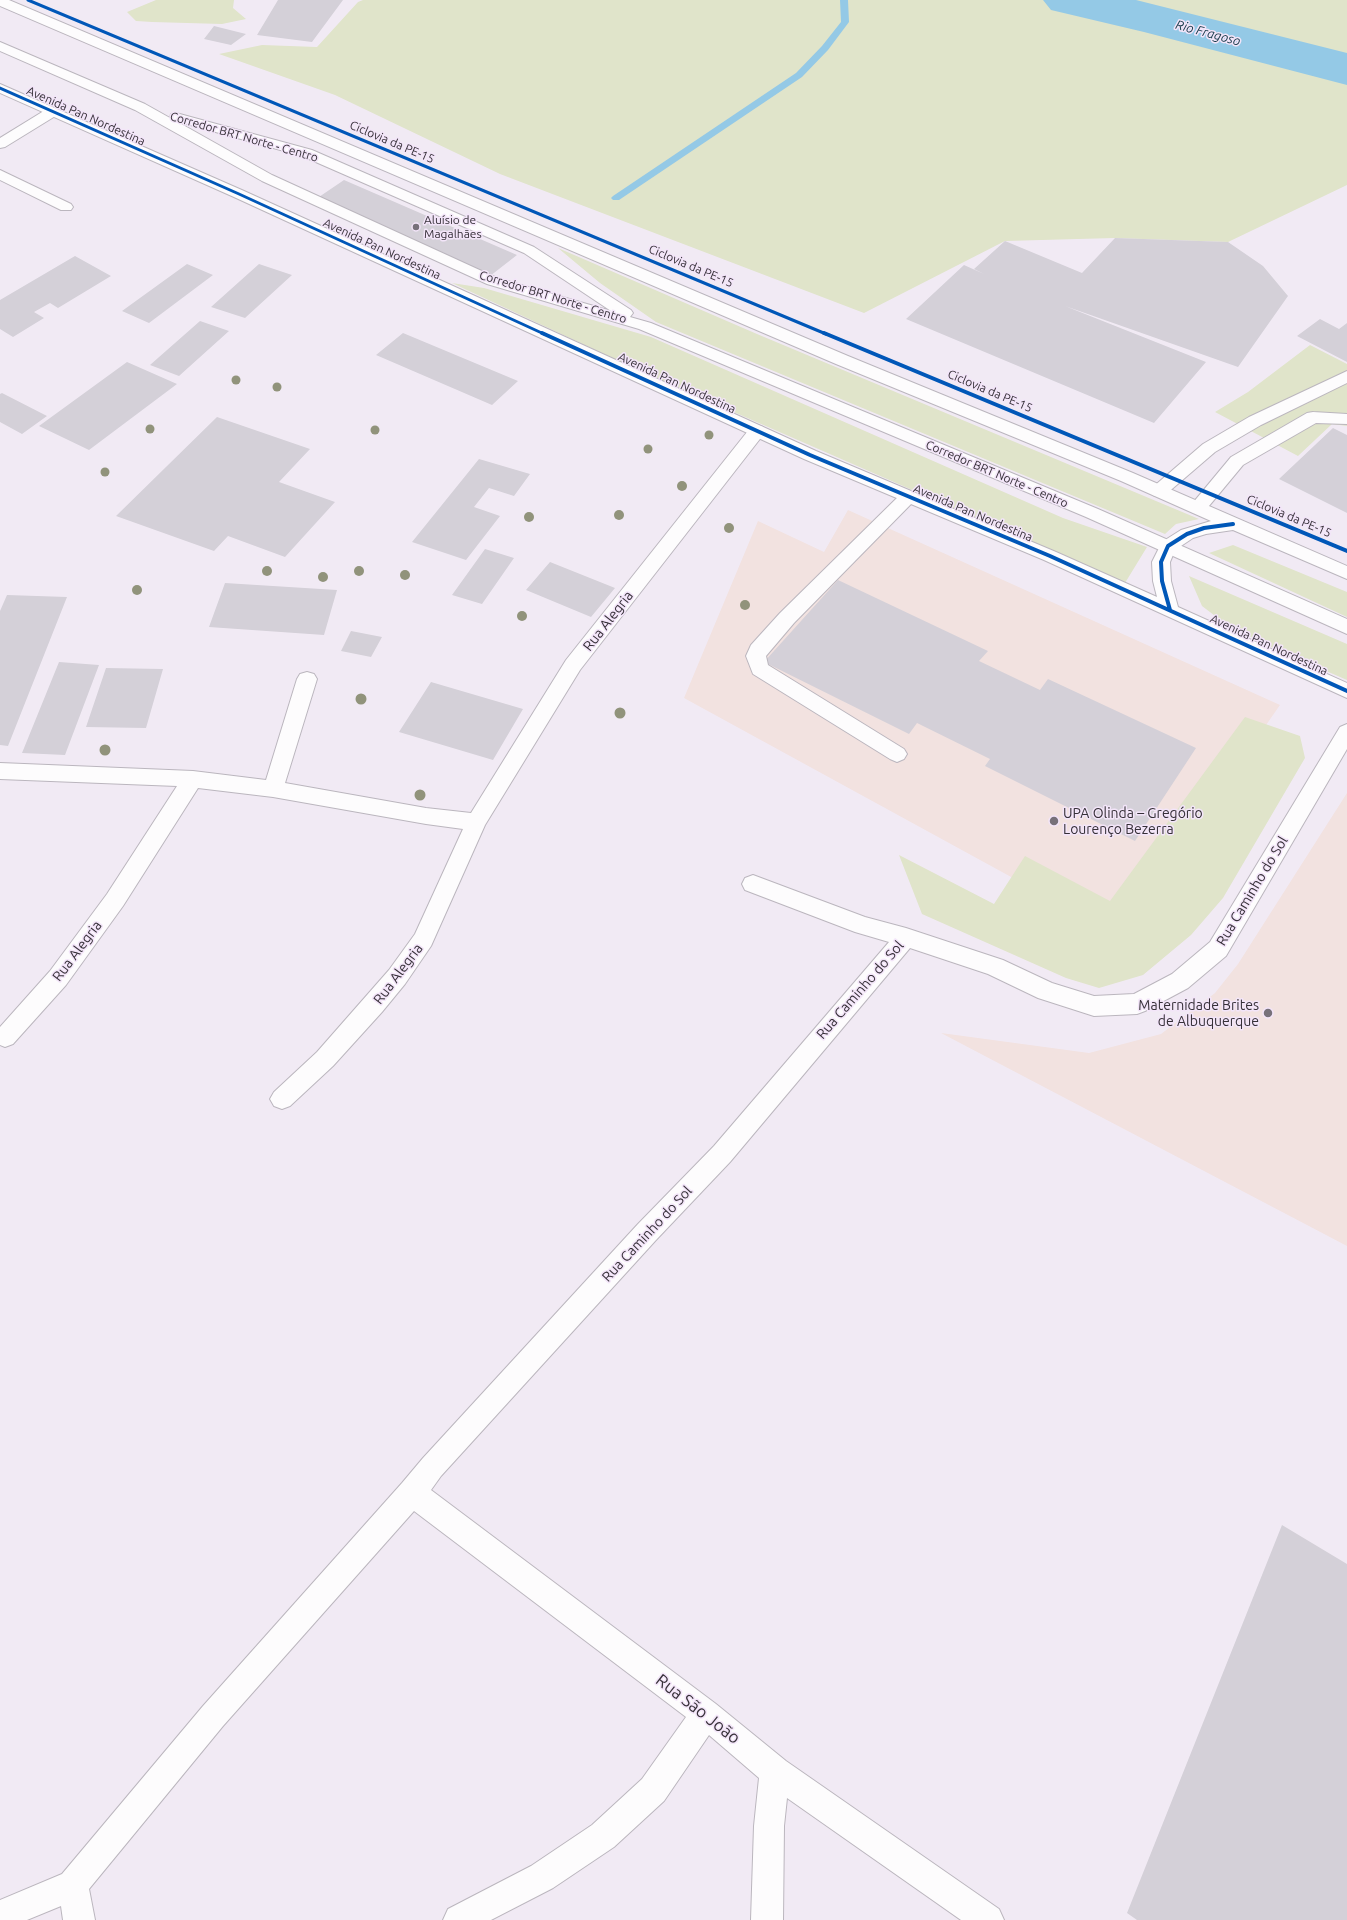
<!DOCTYPE html>
<html>
<head>
<meta charset="utf-8">
<style>
  body { margin:0 }
  canvas { display:block; background:#f1eaf4 }
</style>
</head>
<body>
<canvas width="1347" height="1920"></canvas>
<script>
const context = document.querySelector('canvas').getContext('2d');
context.lineJoin = 'round';
function fill(path, color) {
  context.fillStyle = color;
  context.fill(path, 'evenodd');
}
function shape(rows) {
  const path = new Path2D();
  for (const r of rows) {
    path.moveTo(r[0], r[1]);
    for (let i = 2; i < r.length; i += 2) path.lineTo(r[i], r[i + 1]);
  }
  return path;
}
function trace(path, color, width, dash) {
  context.strokeStyle = color;
  context.lineWidth = width;
  context.lineCap = dash ? 'butt' : 'round';
  context.setLineDash(dash || []);
  context.stroke(path);
}
function label(font, color, halo, rows, align = 'center') {
  context.font = font + ' Ubuntu,sans-serif';
  context.lineWidth = 3;
  context.setLineDash([]);
  context.textBaseline = 'middle';
  context.strokeStyle = halo;
  context.fillStyle = color;
  for (const [text, x, y, turn = 0] of rows) {
    context.save();
    context.translate(x, y);
    context.rotate((+turn || 0) * Math.PI / 180);
    context.textAlign = isNaN(turn) ? turn : align;
    if (halo) context.strokeText(text, 0, 0);
    context.fillText(text, 0, 0);
    context.restore();
  }
}
fill(shape([
  [848,510,1280,705,1119,936,684,698,758,521,824,552],
  [1347,793,1347,1246,941,1033,1089,1053,1161,1034,1215,993,1238,964]
]), '#f2e2e0');
fill(shape([
  [156,0,234,0,233,8,246,19,222,24,152,22,136,21,127,12],
  [363,0,1347,0,1347,185,1228,242,1115,238,1005,241,864,313,500,174,335,95,219,54,262,45,317,47,358,2],
  [558,248,757,334,1199,519,1176,524,1165,534,656,322,600,283],
  [452,283,484,288,651,337,1063,518,1147,547,1125,583,649,375],
  [1310,345,1347,364,1347,426,1332,424,1298,456,1215,412,1248,392],
  [1233,545,1347,592,1347,617,1209,553],
  [1189,576,1347,644,1347,680,1273,648,1227,625,1202,606],
  [1245,717,1300,736,1305,758,1223,898,1191,935,1143,975,1099,988,1066,978,922,914,899,855,994,904,1025,856,1110,901]
]), '#e0e4ca');
fill(shape([
  [840,0,848,0,849,22,828,50,802,77,619,200,613,200,611,198,613,196,796,73,822,46,841,22,840,0]
]), '#94c9e6');
fill(shape([
  [1043,0,1136,0,1347,53,1347,85,1144,32,1051,10,1043,0]
]), '#94c9e6');
fill(shape([
  [278,0,343,0,312,42,257,35],
  [214,26,246,34,231,45,204,39],
  [344,180,517,255,490,276,316,199],
  [1115,238,1228,242,1263,266,1288,296,1238,367,1065,306,1206,362,1154,423,906,319,964,265,984,274,974,269,1005,241,1082,273],
  [75,256,111,276,58,308,50,303,34,312,44,318,13,337,0,329,0,300],
  [187,264,213,275,149,323,122,311],
  [259,264,292,275,245,318,211,307],
  [1320,319,1339,329,1347,323,1347,362,1297,336],
  [200,321,229,331,179,376,150,365],
  [403,333,518,381,492,405,376,355],
  [127,362,177,384,89,450,39,426],
  [2,393,47,416,22,434,0,422,0,394],
  [217,417,310,449,279,482,335,502,285,557,228,536,214,551,116,516],
  [1333,428,1347,435,1347,513,1279,479],
  [479,459,530,474,514,496,489,488,474,507,500,516,466,560,412,542],
  [485,549,514,558,482,604,452,595],
  [550,562,615,588,591,617,526,590],
  [838,580,988,651,979,661,1040,690,1048,679,1196,748,1135,841,985,766,990,759,917,723,909,734,764,662],
  [225,583,337,590,324,635,209,627],
  [7,595,67,597,8,746,0,745,0,611],
  [351,631,382,637,371,657,341,651],
  [59,662,99,665,65,755,22,753],
  [106,668,163,669,146,728,86,727],
  [431,682,523,709,493,760,399,732],
  [1282,1525,1347,1564,1347,1920,1137,1920,1127,1913]
]), '#d4d0d8');
const service = shape([
  [0,42,145,104,170,118,171,114,176,113,312,150,534,247,631,310,633,313,630,317,651,323,1098,509,1347,619,1347,634,1086,517,639,329,487,284,262,181,135,110,0,51,0,42],
  [176,121,302,156,524,253,611,311,497,278,272,175,176,121],
  [52,108,57,109,59,112,57,115,5,147,0,148,0,138,47,109,52,108],
  [0,170,71,204,73,207,71,210,61,210,0,180,0,170],
  [1347,371,1347,383,1261,425,1215,452,1165,495,1159,497,1153,495,1150,491,1153,487,1203,444,1249,417,1347,371],
  [1313,412,1347,414,1347,424,1316,423,1243,465,1204,512,1198,514,1192,512,1189,508,1192,504,1231,457,1307,413,1313,412],
  [908,491,914,493,917,497,914,501,794,623,766,656,768,665,904,749,907,754,904,759,897,762,890,759,753,674,746,656,751,645,780,613,902,493,908,491]
]);
const minor = shape([
  [757,425,763,427,765,431,763,435,580,670,485,825,431,946,405,984,382,1012,333,1066,290,1106,282,1109,274,1106,270,1099,274,1092,317,1052,389,970,415,934,463,829,426,824,273,797,198,788,123,906,66,985,13,1044,5,1047,0,1045,0,1027,50,971,107,894,177,786,0,779,0,763,193,771,266,780,297,679,300,674,307,672,314,674,317,679,285,783,426,808,471,813,566,660,751,427,757,425],
  [1347,724,1347,749,1226,956,1188,988,1145,1011,1137,1014,1094,1016,1038,998,988,974,910,948,730,1162,656,1240,441,1476,431,1490,716,1704,786,1761,999,1909,1004,1920,961,1920,787,1798,784,1826,783,1920,751,1920,754,1826,759,1778,709,1735,664,1801,614,1847,553,1888,491,1920,443,1920,448,1909,531,1866,592,1825,642,1779,686,1717,414,1511,223,1726,89,1889,95,1920,63,1920,61,1906,27,1920,0,1920,0,1900,62,1874,203,1706,402,1483,423,1458,638,1224,714,1146,889,942,855,932,745,890,742,884,745,878,753,875,865,917,906,928,1003,960,1052,983,1094,996,1134,994,1172,974,1210,942,1340,727,1347,724]
]);
const trunk = shape([
  [0,0,9,0,848,356,1133,473,1347,566,1347,579,1233,530,1206,534,1193,538,1175,550,1170,562,1171,581,1178,607,1347,683,1347,698,1044,560,804,459,234,197,0,93,0,84,244,191,816,451,1056,552,1157,597,1153,581,1152,562,1162,542,1181,530,1211,521,1121,481,836,364,0,6,0,0]
]);
trace(service, '#bbb6be', 2);
trace(minor, '#bbb6be', 2);
trace(trunk, '#bbb6be', 2);
fill(service, '#fdfcfd');
fill(minor, '#fdfcfd');
fill(trunk, '#fdfcfd');
trace(shape([
  [28,0,826,334],
  [0,88,239,194,544,334]
]), '#0057b8', 3);
trace(shape([
  [542,333,810,455,1050,556,1347,691],
  [824,333,1347,551],
  [1170,610,1162,581,1161,562,1168,546,1187,534,1204,528,1233,524]
]), '#0057b8', 4);
context.fillStyle = '#91937b';
for (const [x, y, r] of [
  [236,380,4.5],
  [277,387,4.5],
  [150,429,4.5],
  [375,430,4.5],
  [709,435,4.5],
  [648,449,4.5],
  [105,472,4.5],
  [682,486,5],
  [619,515,5],
  [529,517,5],
  [729,528,5],
  [267,571,5],
  [359,571,5],
  [405,575,5],
  [323,577,5],
  [137,590,5],
  [745,605,5],
  [522,616,5],
  [361,699,5.5],
  [620,713,5.5],
  [105,750,5.5],
  [420,795,5.5]
]) {
  context.beginPath();
  context.arc(x, y, r, 0, 2 * Math.PI);
  context.fill();
}
for (const [x, y, r, color] of [
  [416,227,4,"#77717a"],
  [1054,821,5,"#77717a"],
  [1268,1013,5,"#77717a"]
]) {
  const dot = new Path2D();
  dot.arc(x, y, r, 0, 2 * Math.PI);
  context.fillStyle = color;
  context.fill(dot);
  trace(dot, '#f3e5f9', 1.5);
}
label('12px', '#363038', '#f3e5f9', [
  ["Avenida Pan Nordestina",86,116,24],
  ["Corredor BRT Norte - Centro",244,137,16],
  ["Ciclovia da PE-15",392,142,23],
  ["Avenida Pan Nordestina",382,249,25],
  ["Ciclovia da PE-15",691,266,23],
  ["Corredor BRT Norte - Centro",553,297,17],
  ["Avenida Pan Nordestina",677,383,25],
  ["Ciclovia da PE-15",990,391,23],
  ["Corredor BRT Norte - Centro",997,474,23],
  ["Avenida Pan Nordestina",973,513,23],
  ["Ciclovia da PE-15",1289,516,23],
  ["Avenida Pan Nordestina",1269,645,25]
]);
label('12px', '#363038', '#f3e5f9', [
  ["Aluísio de",424,220],
  ["Magalhães",424,234]
], 'left');
label('italic 13px', '#153949', '#f3e5f9', [
  ["Rio Fragoso",1208,33,15]
]);
label('14px', '#363038', '#f3e5f9', [
  ["Rua Alegria",608,621,-52],
  ["Rua Caminho do Sol",1252,891,-59],
  ["Rua Alegria",77,951,-53],
  ["Rua Alegria",398,974,-53],
  ["Rua Caminho do Sol",860,990,-49],
  ["Rua Caminho do Sol",647,1234,-47]
]);
label('14px', '#363038', '#f3e5f9', [
  ["UPA Olinda – Gregório",1063,813],
  ["Lourenço Bezerra",1063,829],
  ["Maternidade Brites",1259,1005,"right"],
  ["de Albuquerque",1259,1021,"right"]
], 'left');
label('17px', '#363038', '#f3e5f9', [
  ["Rua São João",698,1709,38]
]);
</script>
</body>
</html>
